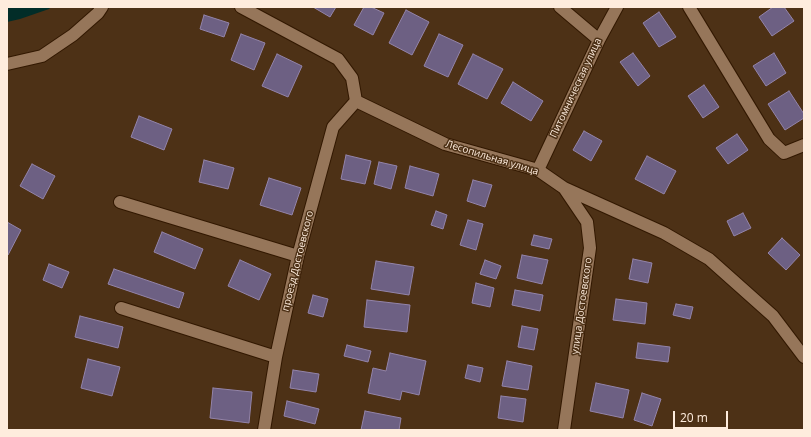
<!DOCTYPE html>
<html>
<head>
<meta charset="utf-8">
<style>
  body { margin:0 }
  #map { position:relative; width:811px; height:437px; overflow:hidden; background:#4d3116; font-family:"Open Sans",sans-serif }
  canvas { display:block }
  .frame { position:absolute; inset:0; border:8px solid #feecdd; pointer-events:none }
  .scale { position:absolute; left:673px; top:411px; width:55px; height:18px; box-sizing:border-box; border:2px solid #feecdd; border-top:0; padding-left:5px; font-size:12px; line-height:14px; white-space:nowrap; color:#feecdd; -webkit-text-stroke:3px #4d3116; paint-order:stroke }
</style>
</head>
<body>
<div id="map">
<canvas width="811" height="437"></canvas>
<div class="frame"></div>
<div class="scale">20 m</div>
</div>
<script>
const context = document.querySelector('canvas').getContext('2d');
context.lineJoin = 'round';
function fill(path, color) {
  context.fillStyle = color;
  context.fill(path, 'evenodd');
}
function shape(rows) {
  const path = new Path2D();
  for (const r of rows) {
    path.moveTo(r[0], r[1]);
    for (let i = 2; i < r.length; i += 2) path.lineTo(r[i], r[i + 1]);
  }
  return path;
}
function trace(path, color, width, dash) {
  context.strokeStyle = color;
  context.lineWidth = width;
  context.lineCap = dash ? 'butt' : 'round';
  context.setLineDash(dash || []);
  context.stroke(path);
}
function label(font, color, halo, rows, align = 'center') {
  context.font = font + ' "Open Sans",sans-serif';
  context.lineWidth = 3;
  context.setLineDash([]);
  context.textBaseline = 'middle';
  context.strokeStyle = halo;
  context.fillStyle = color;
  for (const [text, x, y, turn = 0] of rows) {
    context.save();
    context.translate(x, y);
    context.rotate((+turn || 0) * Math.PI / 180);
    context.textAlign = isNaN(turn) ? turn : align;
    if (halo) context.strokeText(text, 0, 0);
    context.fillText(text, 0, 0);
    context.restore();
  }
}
fill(shape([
  [7,7,51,7,49,9,20,19,7,22]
]), '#022d28');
const building = shape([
  [313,7,336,7,330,17,313,7],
  [364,7,371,7,384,13,373,35,354,25,364,7],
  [773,7,784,7,794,21,772,36,759,17,773,7],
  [406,10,429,22,412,55,389,43,406,10],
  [659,12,676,37,659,47,643,23,659,12],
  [204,15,229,23,224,37,200,29,204,15],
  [241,34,265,43,254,70,231,60,241,34],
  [439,34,463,45,448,77,424,66,439,34],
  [633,53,650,76,638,86,620,62,633,53],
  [774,53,786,73,766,86,753,66,774,53],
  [277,54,302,66,288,97,262,86,277,54],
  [473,54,503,69,487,99,458,84,473,54],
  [513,82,543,101,531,121,501,103,513,82],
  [704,85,719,107,703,118,688,96,704,85],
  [789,91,804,114,804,118,785,130,768,104,789,91],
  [139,116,172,129,164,150,131,137,139,116],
  [584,131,602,141,591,161,573,150,584,131],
  [737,134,748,150,728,164,716,148,737,134],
  [346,155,371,161,365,184,341,179,346,155],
  [647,156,676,171,664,194,635,179,647,156],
  [204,160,234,168,228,189,199,182,204,160],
  [379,162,397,166,391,189,374,184,379,162],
  [32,164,55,176,43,199,20,186,32,164],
  [410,166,439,174,433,196,405,188,410,166],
  [269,178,301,188,292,215,260,205,269,178],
  [473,180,492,185,485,207,467,201,473,180],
  [436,211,447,215,443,229,431,225,436,211],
  [743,213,751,228,734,236,727,221,743,213],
  [468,220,483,224,476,250,460,245,468,220],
  [7,222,21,230,8,255,7,254,7,222],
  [162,232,203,249,195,269,154,252,162,232],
  [534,235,552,239,549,249,531,245,534,235],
  [782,238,800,255,786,270,768,253,782,238],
  [522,255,548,260,542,284,517,278,522,255],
  [633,259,652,263,648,283,629,279,633,259],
  [240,260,271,274,259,300,228,286,240,260],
  [485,260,501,266,496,279,480,274,485,260],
  [376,261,414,267,409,295,371,289,376,261],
  [49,264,69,272,62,288,43,280,49,264],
  [114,269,184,293,179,308,108,284,114,269],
  [476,283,494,288,490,307,472,303,476,283],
  [515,290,543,295,540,311,512,305,515,290],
  [313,295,328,299,323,317,308,313,313,295],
  [616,299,647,303,645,324,613,320,616,299],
  [367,300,410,305,407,332,364,327,367,300],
  [676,304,693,307,690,319,673,315,676,304],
  [80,316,123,327,118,348,75,337,80,316],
  [522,326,538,329,534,350,518,347,522,326],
  [638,343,670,347,668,362,636,358,638,343],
  [347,345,371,351,368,362,344,356,347,345],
  [390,353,426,361,419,395,402,391,400,400,368,393,373,368,386,371,390,353],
  [88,359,120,367,112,396,81,388,88,359],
  [507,361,532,366,528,390,502,386,507,361],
  [468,365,483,368,480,382,465,378,468,365],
  [293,370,319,374,316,392,290,388,293,370],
  [596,383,629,390,623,418,590,411,596,383],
  [213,388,252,392,249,423,210,418,213,388],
  [642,393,661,399,652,426,634,420,642,393],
  [501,396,526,399,523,422,498,418,501,396],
  [287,401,319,409,315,424,284,416,287,401],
  [365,411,401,418,399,430,361,430,365,411]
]);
fill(building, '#6d6083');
trace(building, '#9384aa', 1);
const street = shape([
  [241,7,338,59,352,78,356,101,445,144,538,170,564,188,664,233,709,259,773,316,804,357],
  [560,7,599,40],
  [689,7,769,139,784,153,804,145],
  [7,64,42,56,73,35,98,13,102,7],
  [538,170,599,40,617,7],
  [120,202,298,256],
  [121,308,276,357],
  [264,430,276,357,298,256,333,127,356,101],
  [564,430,590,248,587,222,564,188]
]);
trace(street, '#321800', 14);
trace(street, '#96765a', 12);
label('10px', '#feecdd', '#4d3116', [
  ["Питомническая улица",576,88,-65],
  ["Лесопильная улица",492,158,17],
  ["проезд Достоевского",298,261,-76],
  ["улица Достоевского",582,306,-82]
]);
</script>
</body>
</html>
